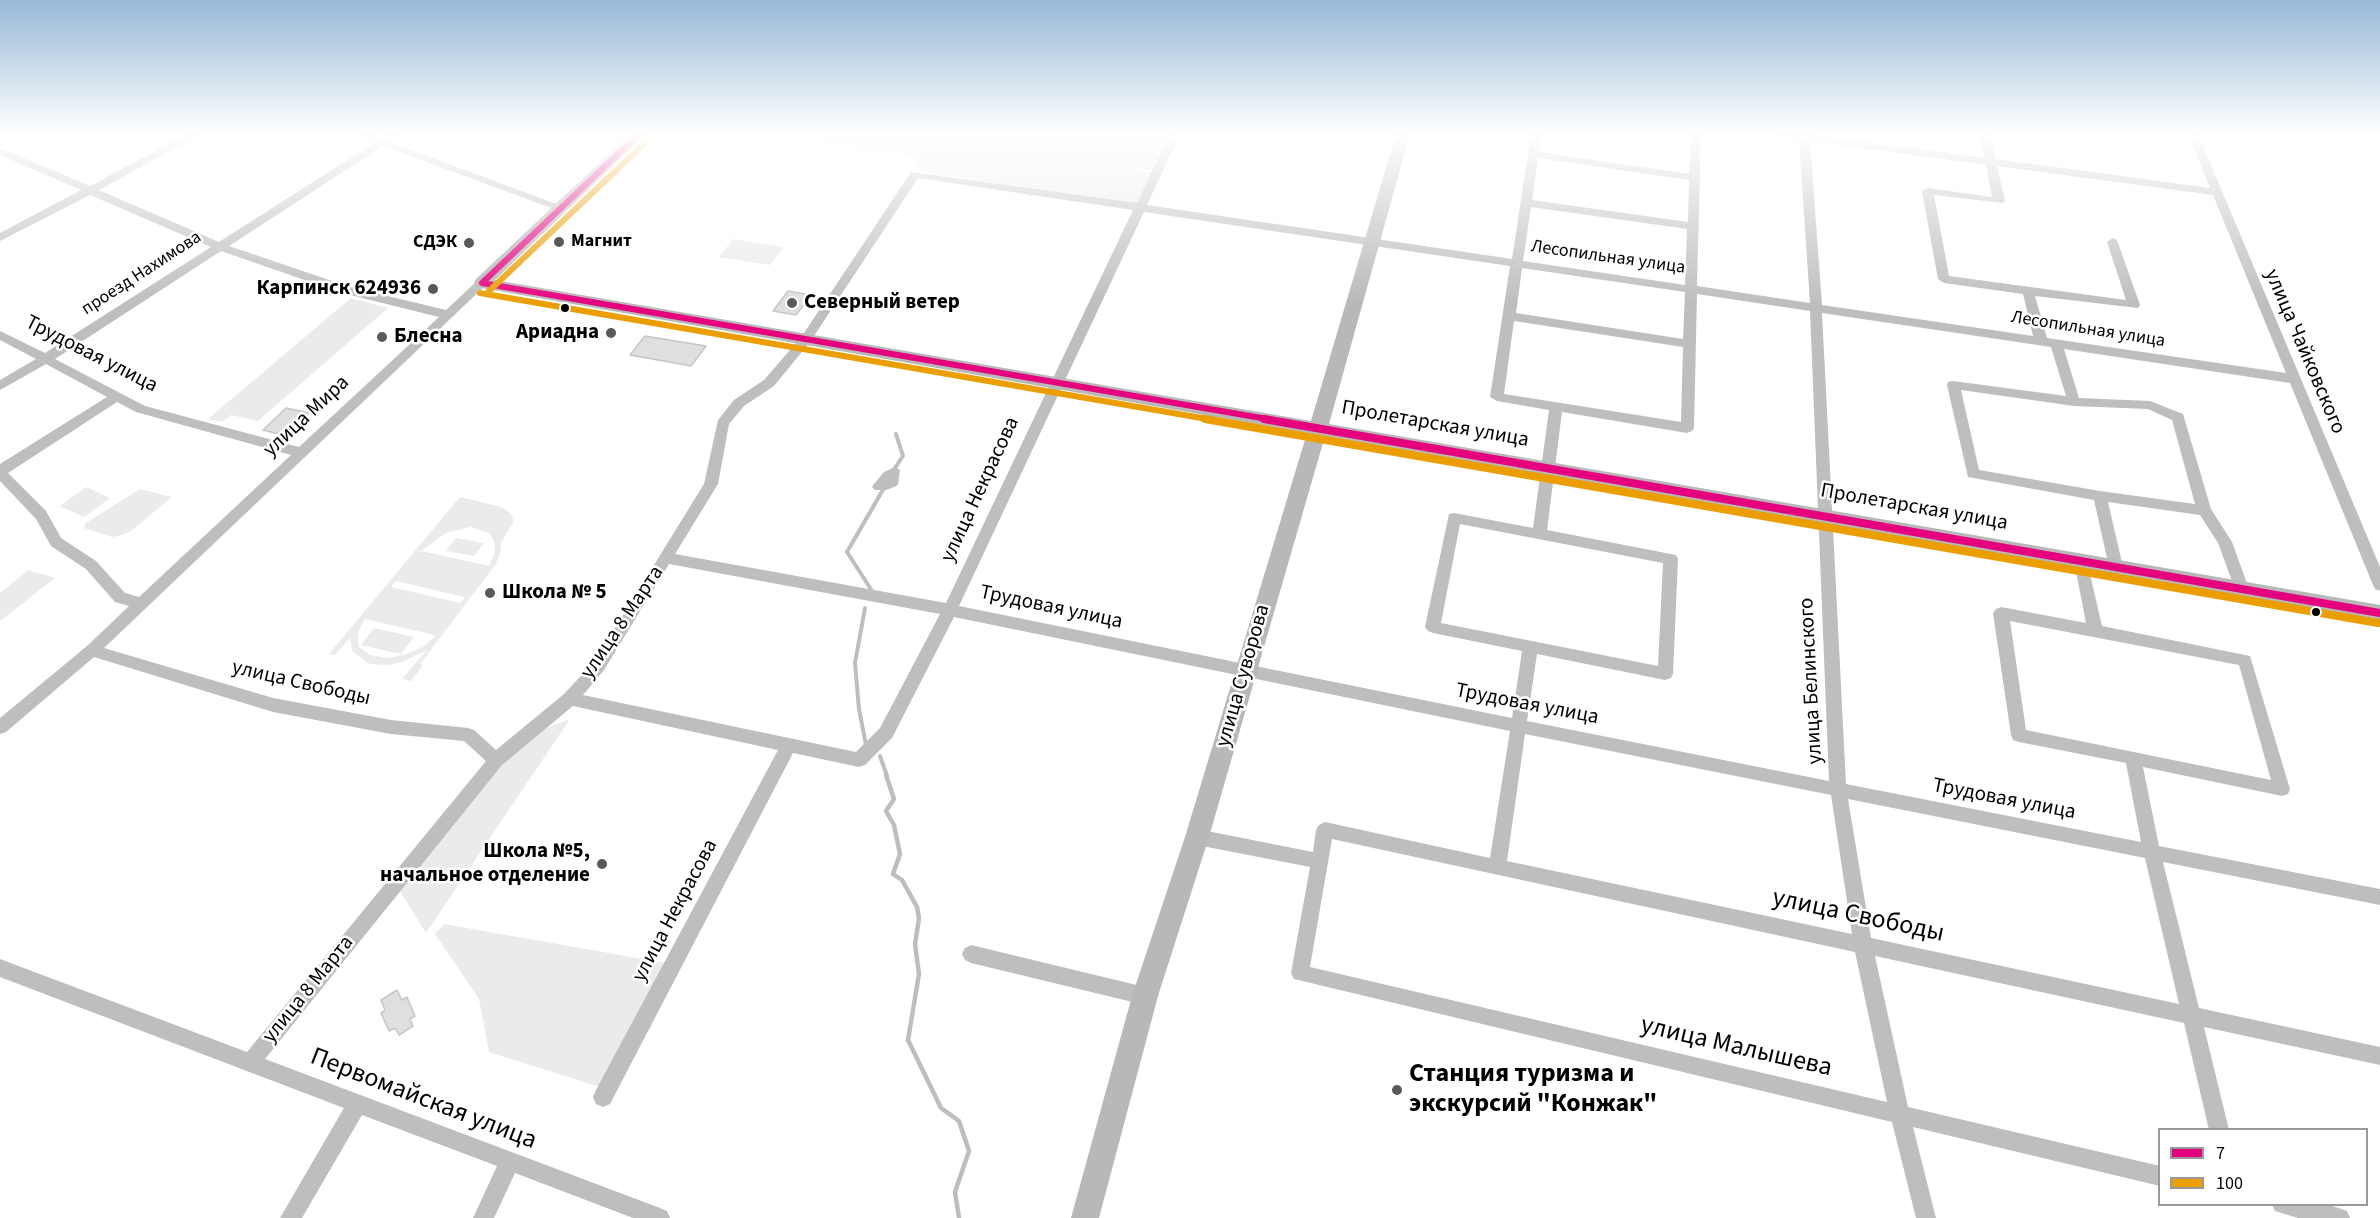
<!DOCTYPE html>
<html>
<head>
<meta charset="utf-8">
<style>
  body { margin:0 }
  #map { position:relative; width:2380px; height:1218px; overflow:hidden; background:#fff; font-family:"Source Sans 3",sans-serif }
  canvas { display:block }
  .legend { position:absolute; left:2158px; top:1128px; width:210px; height:78px; box-sizing:border-box; background:#fff; border:2px solid #999; margin:0; padding:8px 10px; list-style:none; font-size:18px; color:#000 }
  .legend li { display:flex; align-items:center; gap:12px; height:30px }
  .legend b { width:30px; border:2px solid #999 }
</style>
</head>
<body>
<div id="map">
<canvas width="2380" height="1218"></canvas>
<ul class="legend">
<li><b style="height:8px;background:#e5007d"></b>7</li>
<li><b style="height:8px;background:#eb9e00"></b>100</li>
</ul>
</div>
<script>
const context = document.querySelector('canvas').getContext('2d');
context.lineJoin = 'round';
function fill(path, color) {
  context.fillStyle = color;
  context.fill(path, 'evenodd');
}
function shape(rows) {
  const path = new Path2D();
  for (const r of rows) {
    path.moveTo(r[0], r[1]);
    for (let i = 2; i < r.length; i += 2) path.lineTo(r[i], r[i + 1]);
  }
  return path;
}
function trace(path, color, width, dash) {
  context.strokeStyle = color;
  context.lineWidth = width;
  context.lineCap = dash ? 'butt' : 'round';
  context.setLineDash(dash || []);
  context.stroke(path);
}
function label(font, color, halo, rows, align = 'center') {
  context.font = font + ' "Source Sans 3",sans-serif';
  context.lineWidth = 5;
  context.setLineDash([]);
  context.textBaseline = 'middle';
  context.strokeStyle = halo;
  context.fillStyle = color;
  for (const [text, x, y, turn = 0] of rows) {
    context.save();
    context.translate(x, y);
    context.rotate((+turn || 0) * Math.PI / 180);
    context.textAlign = isNaN(turn) ? turn : align;
    if (halo) context.strokeText(text, 0, 0);
    context.fillText(text, 0, 0);
    context.restore();
  }
}
fill(shape([
  [780,134,1174,134,1155,170,1135,167,1134,170,1152,173,1135,206,920,171,914,156],
  [733,239,784,247,770,265,719,257],
  [351,298,388,308,258,421,231,415,222,422,208,419],
  [86,487,110,498,84,517,60,506],
  [140,489,172,497,131,531,122,535,112,537,84,528,86,523],
  [460,497,501,507,509,512,513,518,513,523,501,542,501,551,496,564,420,664,423,665,411,681,402,679,427,650,402,662,388,665,370,664,352,651,350,638,335,655,329,654],
  [470,527,489,533,494,541,495,552,489,566,421,551,446,533],
  [396,581,464,597,465,597,460,603,391,587],
  [365,619,434,635,435,636,423,647,406,654,388,658,370,655,359,647,358,640,358,632],
  [456,538,484,543,474,556,446,551],
  [28,570,55,578,0,621,0,593],
  [374,628,414,637,401,654,361,645],
  [570,719,426,933,400,891,499,767,537,732],
  [444,924,671,964,600,1087,489,1052,479,999,435,934]
]), '#ebebeb');
fill(shape([
  [895,467,900,470,898,485,887,490,875,490,872,487,874,484,884,472]
]), '#bebebe');
trace(shape([
  [893,471,903,456,896,434],
  [872,591,847,552,884,488],
  [865,608,855,663,859,709,866,745],
  [880,756,887,776]
]), '#bebebe', 4);
trace(shape([
  [886,775,894,799,886,811,894,825,900,854,893,874,902,880,917,907,919,918,915,944,919,974,908,1040,941,1108,959,1121,969,1151,955,1192,959,1218]
]), '#bebebe', 4.5);
const building = shape([
  [788,291,811,295,796,315,773,311,788,291],
  [645,336,706,346,691,366,630,355,645,336],
  [286,408,309,413,286,436,263,430,286,408],
  [397,990,402,1000,407,997,415,1016,410,1019,413,1026,399,1035,395,1028,389,1031,381,1013,385,1010,381,1000,397,990]
]);
fill(building, '#dfdfdf');
trace(building, '#c6c6c6', 1.5);
fill(shape([
  [188,134,201,134,99,190,219,242,374,143,354,134,369,134,381,138,388,134,400,134,390,142,567,208,561,211,557,210,383,146,229,246,350,287,446,310,478,280,486,280,488,283,104,648,273,698,391,720,468,728,474,730,496,750,564,694,594,662,704,484,718,420,734,400,764,380,802,336,911,172,1137,203,1170,134,1180,134,1147,205,1512,259,1531,134,1541,134,1539,152,1689,174,1691,134,1701,134,1697,286,1810,303,1799,140,1779,137,1774,134,1809,134,1985,158,1980,134,1990,134,1996,159,2210,188,2188,134,2198,134,2380,567,2380,591,2375,589,2373,585,2290,383,2064,349,2079,398,2150,401,2183,414,2211,509,2232,542,2249,589,2247,593,2242,595,2237,593,2235,589,2218,543,2200,515,2108,502,2123,567,2121,571,2116,573,2111,571,2109,567,2094,500,1968,477,1947,385,1948,382,1953,381,2066,396,2051,347,1822,313,1846,784,2141,842,2126,763,2019,742,2013,740,2011,735,1993,613,1996,609,2001,607,2086,623,2074,561,2076,557,2086,557,2102,626,2250,656,2290,789,2288,794,2282,796,2143,767,2159,846,2380,889,2380,905,2163,862,2199,1008,2380,1047,2380,1065,2204,1027,2229,1130,2209,1130,2184,1023,1875,956,1908,1107,2160,1166,2160,1186,1913,1127,1936,1218,1916,1218,1892,1122,1294,979,1291,973,1310,867,1197,845,1191,842,1188,837,1191,832,1197,829,1313,852,1316,830,1319,825,1325,822,1490,858,1510,731,954,617,892,738,865,765,859,767,793,753,610,1104,603,1107,596,1104,593,1097,596,1090,778,750,573,706,502,765,265,1059,660,1208,667,1211,670,1218,633,1218,515,1173,494,1218,473,1218,497,1166,362,1115,302,1218,280,1218,344,1108,0,977,0,959,247,1052,486,761,464,741,391,734,273,712,94,657,6,732,0,734,0,718,87,646,129,606,115,602,86,569,51,546,36,519,0,481,0,464,107,397,46,364,0,390,0,380,36,359,0,340,0,331,45,353,211,247,90,195,0,241,0,233,81,190,0,155,0,148,90,186,188,134],
  [1810,141,1986,165,1992,197,1928,188,1922,191,1938,279,1944,283,2023,294,2033,336,1822,305,1810,141],
  [1538,158,1689,180,1688,222,1532,200,1538,158],
  [1997,166,2213,195,2286,373,2047,338,2035,296,2138,308,2140,305,2117,240,2113,238,2107,242,2126,300,1949,276,1934,195,2003,203,2005,201,1997,166],
  [918,178,1133,210,946,603,675,554,718,484,729,424,744,406,774,386,810,342,918,178],
  [1531,207,1687,229,1685,285,1523,261,1531,207],
  [1144,212,1510,266,1490,397,1497,401,1549,410,1533,528,1454,513,1449,514,1425,627,1428,631,1433,633,1522,651,1512,718,959,606,1144,212],
  [221,251,342,293,439,317,299,447,145,406,55,359,221,251],
  [1522,268,1685,292,1683,339,1516,313,1522,268],
  [1697,294,1810,311,1829,781,1527,721,1537,654,1665,680,1671,678,1673,674,1678,559,1676,555,1547,530,1562,412,1687,433,1692,431,1694,428,1697,294],
  [1514,321,1683,347,1681,422,1504,394,1514,321],
  [1961,390,2074,406,2148,409,2172,420,2195,504,2100,491,1979,470,1961,390],
  [117,402,136,412,291,455,139,597,125,593,96,561,61,538,46,511,8,473,117,402],
  [1460,524,1663,563,1658,666,1441,623,1460,524],
  [669,564,940,614,880,728,856,752,583,695,604,670,669,564],
  [2010,621,2239,665,2271,780,2026,730,2010,621],
  [1525,734,1831,795,1852,934,1507,861,1525,734],
  [1848,799,2145,858,2179,1004,1871,938,1848,799],
  [1332,839,1855,952,1887,1102,1310,967,1332,839],
  [971,945,1145,987,1152,990,1154,996,1152,1002,1145,1005,971,963,965,960,962,954,965,948,971,945],
  [2272,1204,2327,1204,2347,1211,2350,1218,2298,1218,2275,1211,2272,1204]
]), '#bebebe');
fill(shape([
  [630,134,646,134,495,280,1311,421,1396,134,1410,134,1329,424,2380,605,2380,621,1325,436,1209,837,1158,996,1099,1218,1071,1218,1132,996,1185,837,1307,433,476,287,474,283,476,279,630,134]
]), '#b8b8b8');
trace(shape([
  [482,283,1273,420],
  [482,283,639,134]
]), '#e5007d', 6);
trace(shape([
  [1264,419,2380,613]
]), '#e5007d', 8);
trace(shape([
  [489,291,646,142],
  [480,293,1213,420]
]), '#eb9e00', 6);
trace(shape([
  [1205,419,2378,623]
]), '#eb9e00', 8);
const sky = context.createLinearGradient(0, 0, 0, 304);
sky.addColorStop(0, '#97b8d7');
sky.addColorStop(0.44, '#fff');
sky.addColorStop(1, '#ffffff00');
context.fillStyle = sky;
context.fillRect(0, 0, 2380, 304);
for (const [x, y, r, color] of [
  [559,242,6,"#595959"],
  [469,243,6,"#595959"],
  [433,289,6,"#595959"],
  [792,303,6,"#595959"],
  [565,308,5,"#000"],
  [611,333,6,"#595959"],
  [382,337,6,"#595959"],
  [490,593,6,"#595959"],
  [2316,612,5,"#000"],
  [602,864,6,"#595959"],
  [1397,1090,6,"#595959"]
]) {
  const dot = new Path2D();
  dot.arc(x, y, r, 0, 2 * Math.PI);
  context.fillStyle = color;
  context.fill(dot);
  trace(dot, '#fff', 2);
}
label('bold 18px', '#000', '#fff', [
  ["Магнит",571,242],
  ["СДЭК",457,243,"right"]
], 'left');
label('18px', '#000', '#fff', [
  ["Лесопильная улица",1608,258,8],
  ["проезд Нахимова",142,274,-33],
  ["Лесопильная улица",2088,330,9]
]);
label('bold 21px', '#000', '#fff', [
  ["Карпинск 624936",421,289],
  ["Северный ветер",804,303,"left"],
  ["Ариадна",599,333],
  ["Блесна",394,337,"left"],
  ["Школа № 5",502,593,"left"],
  ["Школа №5,",590,852],
  ["начальное отделение",590,876]
], 'right');
label('21px', '#000', '#fff', [
  ["улица Чайковского",2304,352,67],
  ["Трудовая улица",91,355,27],
  ["улица Мира",307,417,-43],
  ["Пролетарская улица",1435,425,10],
  ["улица Некрасова",981,490,-65],
  ["Пролетарская улица",1914,508,10],
  ["Трудовая улица",1051,608,12],
  ["улица 8 Марта",623,623,-56],
  ["улица Суворова",1244,676,-74],
  ["улица Белинского",1812,681,-93],
  ["улица Свободы",301,684,13],
  ["Трудовая улица",1527,705,11],
  ["Трудовая улица",2004,800,11],
  ["улица Некрасова",676,911,-62],
  ["улица 8 Марта",309,990,-51]
]);
label('26px', '#000', '#fff', [
  ["улица Свободы",1858,917,12],
  ["улица Малышева",1736,1048,13],
  ["Первомайская улица",423,1100,21]
]);
label('bold 26px', '#000', '#fff', [
  ["Станция туризма и",1409,1075],
  ["экскурсий \"Конжак\"",1409,1105]
], 'left');
</script>
</body>
</html>
